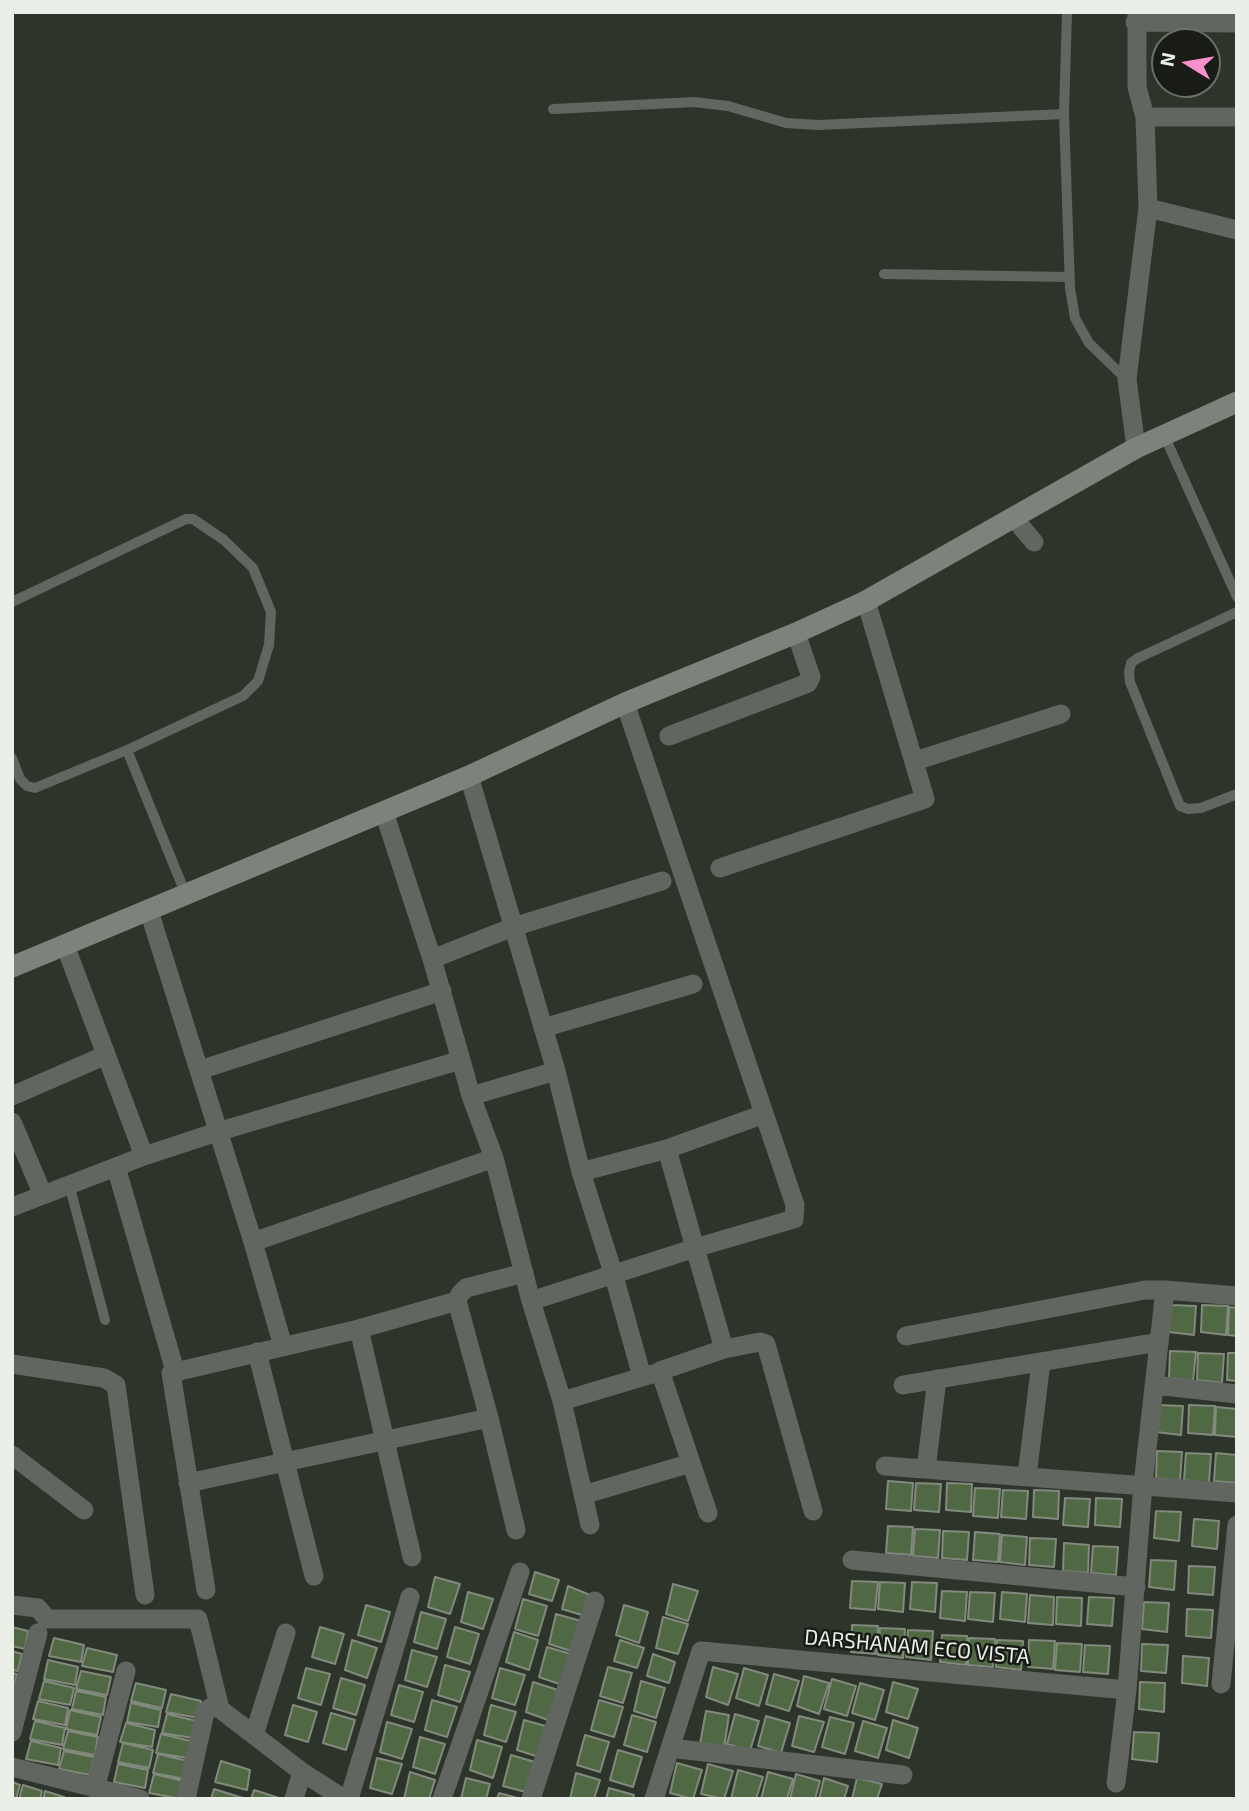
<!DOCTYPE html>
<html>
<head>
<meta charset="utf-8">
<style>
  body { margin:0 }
  #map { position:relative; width:1249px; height:1811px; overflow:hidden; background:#2d342a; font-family:"Exo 2",sans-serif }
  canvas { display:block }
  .frame { position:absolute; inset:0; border:14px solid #eaefe8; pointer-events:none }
  .north { position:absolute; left:1151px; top:28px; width:70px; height:70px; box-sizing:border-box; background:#181b16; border:2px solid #6c706a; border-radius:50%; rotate:281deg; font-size:19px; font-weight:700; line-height:28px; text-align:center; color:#eaefe8 }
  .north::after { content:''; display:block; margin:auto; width:24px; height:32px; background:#f890cc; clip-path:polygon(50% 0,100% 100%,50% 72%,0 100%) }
</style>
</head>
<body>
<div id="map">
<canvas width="1249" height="1811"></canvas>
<div class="frame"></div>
<div class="north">N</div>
</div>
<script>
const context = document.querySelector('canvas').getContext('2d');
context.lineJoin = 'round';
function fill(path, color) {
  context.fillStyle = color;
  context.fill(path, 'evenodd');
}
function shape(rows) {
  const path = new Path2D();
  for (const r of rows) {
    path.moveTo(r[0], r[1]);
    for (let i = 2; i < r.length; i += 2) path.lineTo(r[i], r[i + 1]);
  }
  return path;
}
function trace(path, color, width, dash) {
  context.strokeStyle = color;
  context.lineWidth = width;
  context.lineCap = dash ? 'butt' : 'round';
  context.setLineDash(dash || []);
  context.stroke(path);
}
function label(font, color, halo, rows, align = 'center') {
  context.font = font + ' "Exo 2",sans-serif';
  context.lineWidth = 5;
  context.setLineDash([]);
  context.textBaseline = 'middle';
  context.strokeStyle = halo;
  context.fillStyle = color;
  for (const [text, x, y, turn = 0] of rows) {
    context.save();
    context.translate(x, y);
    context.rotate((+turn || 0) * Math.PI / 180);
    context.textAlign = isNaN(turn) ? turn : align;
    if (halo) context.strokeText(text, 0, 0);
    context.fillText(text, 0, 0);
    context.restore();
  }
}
const building = shape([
  [1171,1305,1196,1306,1194,1335,1169,1332,1171,1305],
  [1202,1305,1228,1306,1226,1335,1201,1332,1202,1305],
  [1229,1307,1237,1308,1237,1336,1228,1335,1229,1307],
  [1170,1351,1196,1352,1193,1381,1169,1378,1170,1351],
  [1198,1353,1224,1354,1222,1383,1197,1380,1198,1353],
  [1228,1353,1237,1353,1237,1381,1227,1380,1228,1353],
  [1158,1405,1183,1406,1181,1435,1156,1432,1158,1405],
  [1189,1405,1215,1406,1213,1435,1188,1433,1189,1405],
  [1216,1407,1237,1409,1237,1437,1215,1435,1216,1407],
  [1157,1451,1182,1452,1180,1481,1156,1478,1157,1451],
  [1186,1453,1211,1454,1209,1483,1184,1480,1186,1453],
  [1216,1453,1237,1455,1237,1483,1214,1481,1216,1453],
  [888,1481,913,1483,911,1511,886,1509,888,1481],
  [916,1483,941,1484,939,1512,914,1510,916,1483],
  [947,1483,972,1484,971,1512,946,1510,947,1483],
  [975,1488,1000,1489,998,1518,973,1516,975,1488],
  [1003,1490,1028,1491,1026,1519,1001,1517,1003,1490],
  [1034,1490,1059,1491,1058,1519,1033,1517,1034,1490],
  [1065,1498,1090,1499,1088,1527,1063,1525,1065,1498],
  [1096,1498,1122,1499,1120,1527,1095,1525,1096,1498],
  [1156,1511,1181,1512,1179,1541,1154,1538,1156,1511],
  [1194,1519,1219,1521,1217,1549,1192,1546,1194,1519],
  [888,1526,913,1527,911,1555,886,1553,888,1526],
  [915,1529,940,1530,938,1558,913,1556,915,1529],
  [943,1531,969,1532,967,1560,942,1558,943,1531],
  [975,1532,1000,1534,998,1562,973,1560,975,1532],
  [1002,1535,1027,1537,1025,1565,1000,1562,1002,1535],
  [1030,1538,1056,1539,1054,1567,1029,1565,1030,1538],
  [1064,1543,1089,1545,1088,1573,1063,1571,1064,1543],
  [1093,1546,1118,1547,1116,1575,1091,1573,1093,1546],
  [1151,1560,1176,1561,1174,1590,1149,1587,1151,1560],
  [1189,1566,1215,1567,1213,1595,1188,1593,1189,1566],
  [535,1572,559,1580,552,1601,529,1594,535,1572],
  [435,1577,460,1584,450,1614,428,1607,435,1577],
  [852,1581,878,1582,875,1610,850,1608,852,1581],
  [880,1582,905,1583,903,1612,878,1609,880,1582],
  [912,1582,937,1583,935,1612,910,1609,912,1582],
  [673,1584,698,1591,688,1621,666,1614,673,1584],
  [568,1586,590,1595,585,1616,562,1609,568,1586],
  [942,1591,967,1592,965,1621,940,1618,942,1591],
  [468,1592,493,1599,483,1629,461,1622,468,1592],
  [970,1592,995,1593,993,1622,968,1619,970,1592],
  [1002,1592,1027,1594,1025,1622,1000,1619,1002,1592],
  [1030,1595,1054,1597,1053,1625,1028,1623,1030,1595],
  [1057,1597,1082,1598,1081,1626,1056,1624,1057,1597],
  [1089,1597,1114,1598,1112,1626,1087,1624,1089,1597],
  [523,1599,547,1606,538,1636,515,1629,523,1599],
  [1144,1602,1169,1603,1167,1632,1142,1629,1144,1602],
  [366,1605,390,1612,381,1642,358,1635,366,1605],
  [624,1605,648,1612,639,1643,616,1635,624,1605],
  [1187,1609,1213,1610,1211,1638,1186,1636,1187,1609],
  [421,1612,446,1619,437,1649,414,1642,421,1612],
  [556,1614,581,1621,571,1651,549,1644,556,1614],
  [663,1617,688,1624,678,1654,656,1648,663,1617],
  [852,1625,878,1626,876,1654,851,1652,852,1625],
  [12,1627,28,1631,25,1649,12,1646,12,1627],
  [320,1627,344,1634,335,1664,312,1657,320,1627],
  [455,1627,479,1634,470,1664,447,1657,455,1627],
  [880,1628,905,1629,903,1658,878,1655,880,1628],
  [908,1630,933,1631,931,1660,906,1657,908,1630],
  [514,1632,538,1640,529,1670,506,1662,514,1632],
  [942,1635,967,1636,966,1665,940,1662,942,1635],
  [54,1638,84,1645,81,1662,49,1656,54,1638],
  [969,1638,995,1639,993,1667,968,1665,969,1638],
  [352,1640,377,1648,367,1678,345,1670,352,1640],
  [620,1640,644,1648,637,1668,614,1661,620,1640],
  [997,1640,1023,1641,1021,1670,996,1667,997,1640],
  [1029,1640,1055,1641,1053,1669,1028,1667,1029,1640],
  [1057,1643,1082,1644,1080,1672,1055,1670,1057,1643],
  [1142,1644,1168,1645,1166,1673,1141,1671,1142,1644],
  [1085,1645,1110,1646,1108,1674,1083,1672,1085,1645],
  [547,1647,571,1654,562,1685,539,1677,547,1647],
  [87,1648,117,1655,113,1672,82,1666,87,1648],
  [412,1650,437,1657,427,1687,405,1680,412,1650],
  [12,1651,22,1654,18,1671,12,1670,12,1651],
  [653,1654,675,1662,669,1683,647,1676,653,1654],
  [1183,1656,1209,1658,1207,1686,1182,1683,1183,1656],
  [48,1660,78,1667,75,1685,44,1679,48,1660],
  [445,1665,470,1672,460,1702,438,1695,445,1665],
  [608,1667,632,1673,623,1703,600,1696,608,1667],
  [713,1667,738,1674,728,1705,706,1697,713,1667],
  [306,1668,330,1674,321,1705,298,1698,306,1668],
  [500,1668,525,1675,515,1705,492,1698,500,1668],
  [744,1668,768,1675,759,1706,736,1698,744,1668],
  [81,1671,111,1677,107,1695,76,1689,81,1671],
  [12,1673,17,1674,14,1691,12,1691,12,1673],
  [774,1674,799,1681,789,1711,766,1704,774,1674],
  [804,1676,829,1683,819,1714,797,1706,804,1676],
  [341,1678,365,1685,356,1715,333,1708,341,1678],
  [832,1679,856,1686,847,1716,824,1709,832,1679],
  [44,1681,74,1688,70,1705,39,1699,44,1681],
  [641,1681,665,1688,656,1718,634,1711,641,1681],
  [533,1682,558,1690,548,1720,526,1712,533,1682],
  [893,1682,918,1689,908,1719,886,1712,893,1682],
  [1140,1682,1165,1683,1164,1712,1139,1709,1140,1682],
  [136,1683,166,1690,162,1708,131,1701,136,1683],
  [860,1683,884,1690,875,1720,852,1713,860,1683],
  [399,1685,423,1692,414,1722,391,1715,399,1685],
  [76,1691,106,1697,103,1715,72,1709,76,1691],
  [171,1694,201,1701,198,1718,166,1712,171,1694],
  [432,1700,457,1707,447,1737,425,1730,432,1700],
  [599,1700,623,1707,614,1737,591,1730,599,1700],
  [38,1701,68,1708,65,1725,33,1719,38,1701],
  [131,1703,161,1710,158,1727,127,1722,131,1703],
  [293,1705,317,1712,308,1742,285,1735,293,1705],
  [491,1705,516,1712,506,1742,484,1735,491,1705],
  [70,1710,101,1717,97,1735,66,1729,70,1710],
  [706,1711,729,1715,724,1748,700,1744,706,1711],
  [331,1713,355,1720,346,1750,323,1743,331,1713],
  [167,1714,197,1721,193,1738,162,1733,167,1714],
  [735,1714,759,1721,750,1751,727,1744,735,1714],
  [632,1715,656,1722,647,1752,624,1745,632,1715],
  [766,1716,790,1723,781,1753,758,1746,766,1716],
  [799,1716,824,1722,814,1752,792,1746,799,1716],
  [830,1717,854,1723,845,1754,822,1747,830,1717],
  [524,1720,549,1727,539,1757,517,1750,524,1720],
  [893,1720,918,1728,909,1758,886,1750,893,1720],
  [35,1721,65,1728,62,1745,30,1739,35,1721],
  [863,1721,887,1728,878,1758,855,1751,863,1721],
  [387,1722,412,1729,402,1759,380,1752,387,1722],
  [126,1723,155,1730,152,1747,120,1742,126,1723],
  [68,1731,98,1737,95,1755,63,1749,68,1731],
  [1134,1732,1159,1733,1157,1762,1132,1759,1134,1732],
  [161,1734,191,1741,188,1758,156,1753,161,1734],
  [585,1735,609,1742,600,1772,577,1765,585,1735],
  [420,1737,445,1744,435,1774,413,1767,420,1737],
  [477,1740,502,1747,493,1778,470,1770,477,1740],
  [31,1741,61,1748,58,1765,26,1759,31,1741],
  [123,1743,153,1750,149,1768,118,1762,123,1743],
  [618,1750,642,1757,633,1787,610,1780,618,1750],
  [64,1751,94,1757,90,1775,59,1769,64,1751],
  [158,1754,188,1761,185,1779,153,1773,158,1754],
  [511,1755,535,1762,526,1792,503,1786,511,1755],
  [377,1758,402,1764,392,1794,370,1788,377,1758],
  [221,1761,250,1770,247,1790,215,1782,221,1761],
  [677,1763,702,1770,693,1799,670,1793,677,1763],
  [118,1764,148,1770,145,1788,114,1782,118,1764],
  [708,1764,733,1771,724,1799,701,1794,708,1764],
  [738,1770,763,1777,756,1799,731,1799,738,1770],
  [410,1772,435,1780,429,1799,404,1799,410,1772],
  [768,1772,793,1779,787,1799,761,1799,768,1772],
  [576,1773,600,1780,594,1799,570,1799,576,1773],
  [154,1774,184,1781,181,1799,149,1793,154,1774],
  [796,1774,820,1781,815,1799,790,1799,796,1774],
  [466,1778,490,1784,486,1799,461,1799,466,1778],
  [824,1778,848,1786,844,1799,819,1799,824,1778],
  [857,1778,882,1784,877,1799,852,1799,857,1778],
  [12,1782,20,1785,16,1799,12,1799,12,1782],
  [23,1785,42,1791,40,1799,19,1799,23,1785],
  [609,1788,634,1795,632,1799,606,1799,609,1788],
  [214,1789,243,1798,243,1799,211,1799,214,1789],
  [254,1790,282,1799,251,1799,254,1790],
  [45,1791,64,1797,64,1799,43,1799,45,1791],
  [499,1793,521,1799,497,1799,499,1793]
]);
fill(building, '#516844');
trace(building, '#828a7e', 2);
trace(shape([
  [1067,12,1064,114,1070,288,1075,318,1089,343,1126,379],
  [553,109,694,102,728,106,786,123,818,125,1064,114],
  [884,274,1070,277],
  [1164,435,1237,597],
  [12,602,186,519,193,519,224,540,253,568,271,612,269,645,258,681,243,696,127,750,35,788,27,786,20,779,12,758],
  [1237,612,1138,658,1131,663,1129,672,1130,682,1180,806,1188,809,1201,808,1237,794],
  [127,750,186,895],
  [69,1184,105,1320]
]), '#626661', 10);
trace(shape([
  [1135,22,1237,23],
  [1145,117,1237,117],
  [1148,208,1237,230],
  [1136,448,1127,379,1148,208,1145,117,1137,87,1137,12],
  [1013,517,1034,542],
  [625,703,795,1205,794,1219,695,1248,667,1149],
  [669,736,808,683,811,677,796,633],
  [915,761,1061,714],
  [469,776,556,1071,471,1096],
  [720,868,925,799,866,601],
  [149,911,253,1242,283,1346],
  [65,945,144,1156],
  [432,959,513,927,662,881],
  [543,1028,693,984],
  [200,1070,442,991],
  [556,1071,581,1172,667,1149,764,1114],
  [12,1096,106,1055],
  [12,1122,43,1195],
  [494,1158,531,1301],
  [116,1167,175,1371],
  [581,1172,614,1276,642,1377],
  [12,1207,144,1156,217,1132,461,1060,432,959,384,812],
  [253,1242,494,1158,471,1096,461,1060],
  [457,1301,460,1294,466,1288,524,1273],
  [359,1329,457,1301,489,1418,516,1530],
  [906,1336,1145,1290,1165,1290],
  [257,1352,314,1576],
  [12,1364,104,1378,116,1385,145,1595],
  [903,1385,1159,1342],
  [1154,1385,1237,1394],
  [562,1401,652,1374],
  [12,1455,84,1510],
  [885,1466,1237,1493],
  [926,1469,937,1379],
  [1027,1476,1041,1362],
  [188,1483,489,1418],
  [583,1495,691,1463],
  [708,1513,660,1371,724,1349,760,1342,766,1344,813,1511],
  [590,1525,562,1401,531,1301,695,1248,724,1349],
  [852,1560,1136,1587],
  [206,1590,171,1373,359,1329,412,1557],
  [12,1605,38,1608,47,1619,198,1619,220,1709],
  [1221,1684,1237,1525],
  [12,1732,38,1633],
  [254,1735,286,1633],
  [670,1748,903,1775],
  [12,1767,140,1799],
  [1116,1783,1127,1690],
  [95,1789,126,1671],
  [186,1799,205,1712,211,1707,220,1709,302,1772,344,1799],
  [294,1799,302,1772],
  [349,1799,410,1597],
  [442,1799,520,1572],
  [531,1799,595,1601],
  [654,1799,701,1651,1127,1690,1143,1484,1165,1290,1237,1296]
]), '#626661', 19);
trace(shape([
  [12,967,469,776,625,703,796,633,866,601,1136,448,1237,402]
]), '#7d837b', 21);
label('21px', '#eaefe8', '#181b16', [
  ["DARSHANAM ECO VISTA",917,1647,5]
]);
</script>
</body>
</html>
